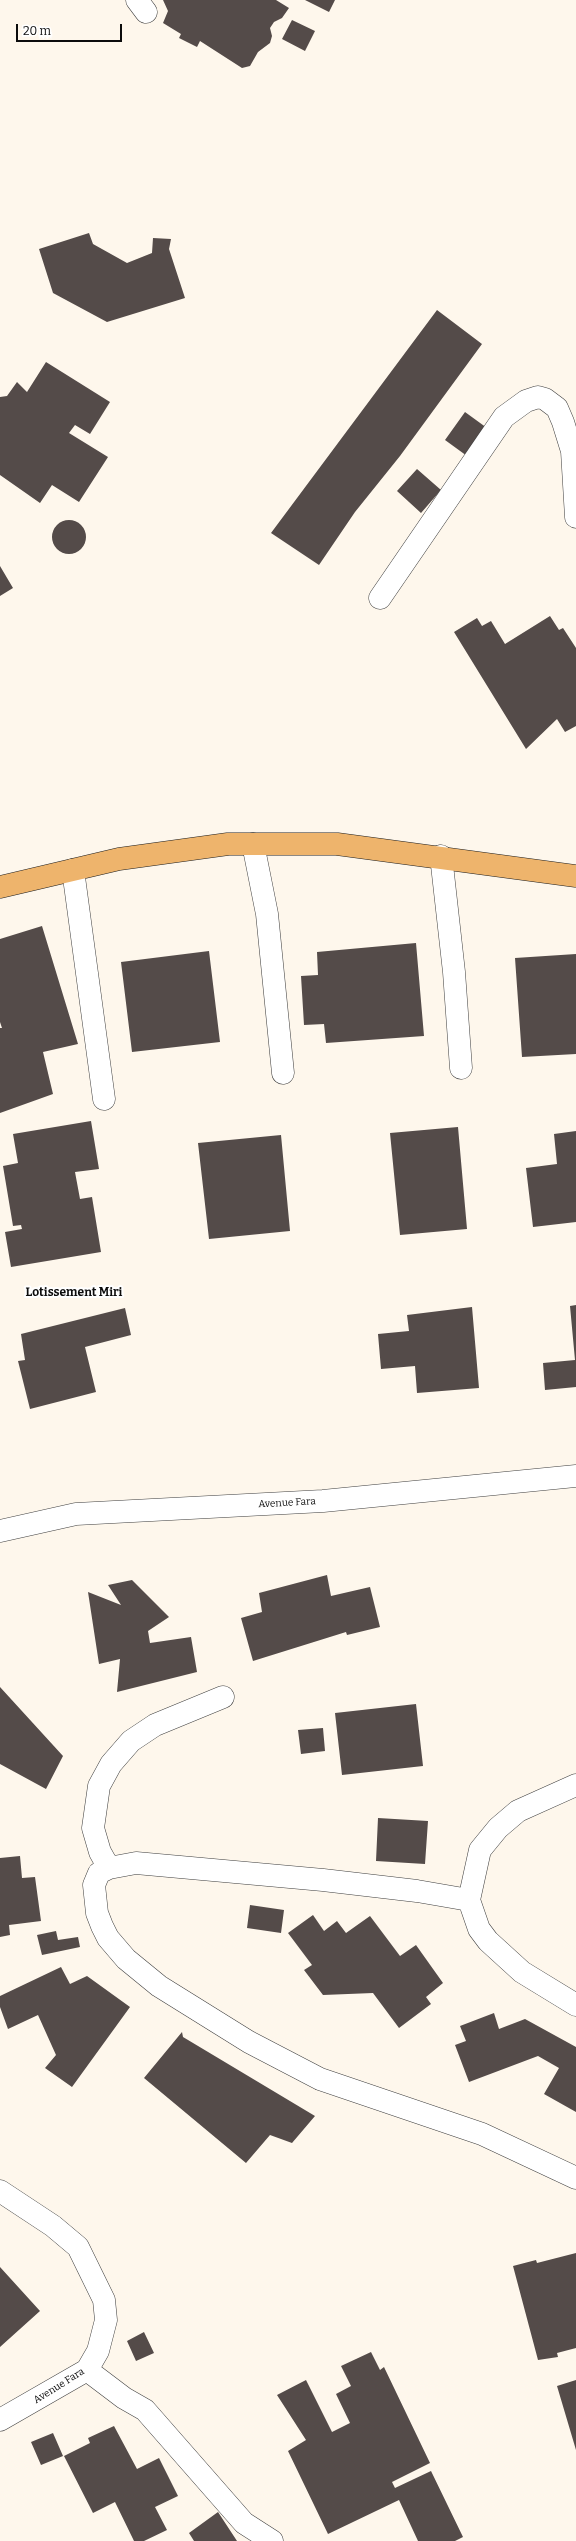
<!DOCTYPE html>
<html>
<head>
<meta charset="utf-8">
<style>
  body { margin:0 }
  #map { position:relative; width:576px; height:2541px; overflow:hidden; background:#fef7ec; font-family:Bitter,serif }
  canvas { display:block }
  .scale { position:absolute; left:16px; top:24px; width:106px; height:18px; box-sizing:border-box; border:2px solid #0c0c0c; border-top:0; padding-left:5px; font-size:12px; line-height:14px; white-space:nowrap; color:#0c0c0c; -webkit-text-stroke:3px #fff; paint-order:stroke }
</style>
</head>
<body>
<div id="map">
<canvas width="576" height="2541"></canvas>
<div class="scale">20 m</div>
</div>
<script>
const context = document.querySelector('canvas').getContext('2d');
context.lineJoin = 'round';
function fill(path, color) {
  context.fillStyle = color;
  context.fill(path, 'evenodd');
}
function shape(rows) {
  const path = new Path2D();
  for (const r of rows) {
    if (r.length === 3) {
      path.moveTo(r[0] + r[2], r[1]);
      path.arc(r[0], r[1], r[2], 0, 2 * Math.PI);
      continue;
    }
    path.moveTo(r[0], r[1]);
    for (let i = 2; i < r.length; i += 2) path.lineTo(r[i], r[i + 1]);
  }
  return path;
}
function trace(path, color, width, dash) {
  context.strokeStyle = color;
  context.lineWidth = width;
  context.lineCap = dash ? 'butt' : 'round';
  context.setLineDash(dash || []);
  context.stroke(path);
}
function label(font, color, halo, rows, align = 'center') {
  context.font = font + ' Bitter,serif';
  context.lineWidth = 4;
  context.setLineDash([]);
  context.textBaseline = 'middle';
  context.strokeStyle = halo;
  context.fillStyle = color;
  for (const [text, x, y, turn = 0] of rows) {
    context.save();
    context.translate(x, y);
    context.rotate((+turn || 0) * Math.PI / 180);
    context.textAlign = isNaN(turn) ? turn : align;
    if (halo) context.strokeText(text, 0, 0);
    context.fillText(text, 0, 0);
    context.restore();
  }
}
fill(shape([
  [163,0,276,0,289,8,282,18,274,22,270,28,272,36,270,43,258,52,250,66,242,68,200,41,197,47,179,38,181,34,163,23,168,11],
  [305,0,335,0,329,12],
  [292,20,315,31,305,51,282,39],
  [89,233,93,244,127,263,152,253,153,238,171,239,169,249,185,298,107,322,53,293,39,249],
  [437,310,482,344,400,456,355,512,319,565,271,533],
  [46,362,110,402,90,434,75,425,69,433,108,457,79,502,52,485,40,503,0,475,0,397,7,396,17,382,27,392],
  [465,412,487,428,467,456,445,440],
  [417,469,441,490,421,513,397,491],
  [69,537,17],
  [0,566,13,588,0,596],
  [550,616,559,630,563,628,576,648,576,726,565,732,557,719,526,749,454,632,477,618,482,626,491,621,505,644],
  [42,926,78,1044,43,1052,53,1094,0,1113,0,1028,2,1028,0,1022,0,939],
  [416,943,424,1036,326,1043,324,1024,304,1025,301,976,318,975,317,952],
  [209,951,220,1042,132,1052,121,962],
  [576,954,576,1054,522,1057,515,958],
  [91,1121,99,1169,75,1172,80,1199,92,1197,101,1252,11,1267,5,1232,22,1229,21,1225,13,1226,3,1166,18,1163,13,1134],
  [458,1127,467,1229,400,1235,390,1133],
  [576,1131,576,1222,533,1227,526,1168,557,1164,554,1134],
  [281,1135,290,1231,209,1239,198,1143],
  [576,1305,576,1387,545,1390,543,1363,575,1360,570,1306],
  [472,1307,479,1388,417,1393,415,1366,381,1369,378,1334,409,1331,407,1315],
  [125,1308,131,1335,85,1347,96,1392,30,1409,18,1361,25,1360,21,1334],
  [327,1575,331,1596,370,1587,380,1627,347,1635,346,1632,253,1661,241,1618,262,1612,259,1593],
  [132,1580,169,1617,148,1631,150,1643,191,1637,197,1672,117,1692,120,1659,99,1664,88,1592,121,1605,108,1585],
  [0,1687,63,1756,46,1789,0,1764],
  [416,1704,423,1766,342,1775,335,1713],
  [323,1728,325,1751,301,1754,298,1730],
  [378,1818,428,1821,425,1864,376,1861],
  [20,1856,22,1878,35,1877,41,1921,9,1925,10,1935,0,1937,0,1858],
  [250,1905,284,1910,281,1933,247,1928],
  [313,1915,324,1931,337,1921,346,1933,370,1916,400,1956,416,1945,443,1983,426,1997,431,2004,399,2028,373,1993,323,1995,304,1970,312,1965,288,1933],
  [56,1931,58,1940,78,1937,80,1947,42,1955,37,1935],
  [61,1967,70,1984,87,1976,130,2007,72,2087,45,2068,56,2055,38,2015,8,2029,0,2007,0,1996],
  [494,2013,499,2029,525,2019,576,2047,576,2112,544,2094,559,2068,538,2056,469,2082,455,2045,466,2041,460,2026],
  [182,2032,183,2037,315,2116,292,2143,270,2135,246,2163,144,2078],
  [576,2253,576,2348,557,2353,558,2357,538,2360,513,2266,536,2260,537,2263],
  [0,2267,40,2311,0,2347],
  [144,2332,154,2353,136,2361,127,2341],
  [371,2352,380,2370,384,2367,430,2463,392,2482,395,2488,431,2471,463,2537,455,2541,418,2541,399,2500,328,2534,288,2451,306,2440,277,2395,306,2380,332,2432,350,2423,336,2394,351,2386,341,2366],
  [576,2380,576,2450,557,2386],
  [114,2426,137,2469,159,2458,178,2496,155,2507,167,2530,144,2541,134,2541,115,2502,93,2513,64,2456,90,2443,88,2438],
  [53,2433,63,2456,41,2465,31,2442],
  [218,2512,237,2541,194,2541,189,2533]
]), '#544b49');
const minor = shape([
  [137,0,146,12],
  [380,598,504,417,526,401,538,397,545,399,557,408,563,422,572,451,576,517],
  [253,844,267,914,283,1073],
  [441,856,454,972,461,1068],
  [73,870,104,1099],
  [0,1531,76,1514,323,1501,576,1476],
  [576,1785,518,1811,498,1828,480,1850,469,1900,479,1929,488,1941,522,1972,576,2005],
  [109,1868,100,1852,93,1828,99,1786,111,1764,131,1741,155,1725,223,1697],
  [469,1900,417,1891,323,1880,136,1863,109,1868,99,1873,94,1885,97,1913,102,1926,108,1938,126,1959,159,1986,249,2042,320,2079,482,2134,576,2178],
  [0,2191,53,2226,78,2247,104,2300,106,2320,98,2351,87,2370,0,2420],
  [87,2370,124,2398,145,2410,244,2523,272,2541]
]);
const major = shape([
  [0,887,119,859,228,844,337,844,576,876]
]);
trace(minor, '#3f3f3f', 23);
trace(major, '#1d1d1d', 23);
trace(minor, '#fff', 22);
trace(major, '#eeb46c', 22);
label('10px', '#0c0c0c', '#fff', [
  ["Avenue Fara",287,1503,-3],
  ["Avenue Fara",59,2386,-32]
]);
label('bold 12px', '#0c0c0c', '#fff', [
  ["Lotissement Miri",74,1293]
]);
</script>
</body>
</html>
